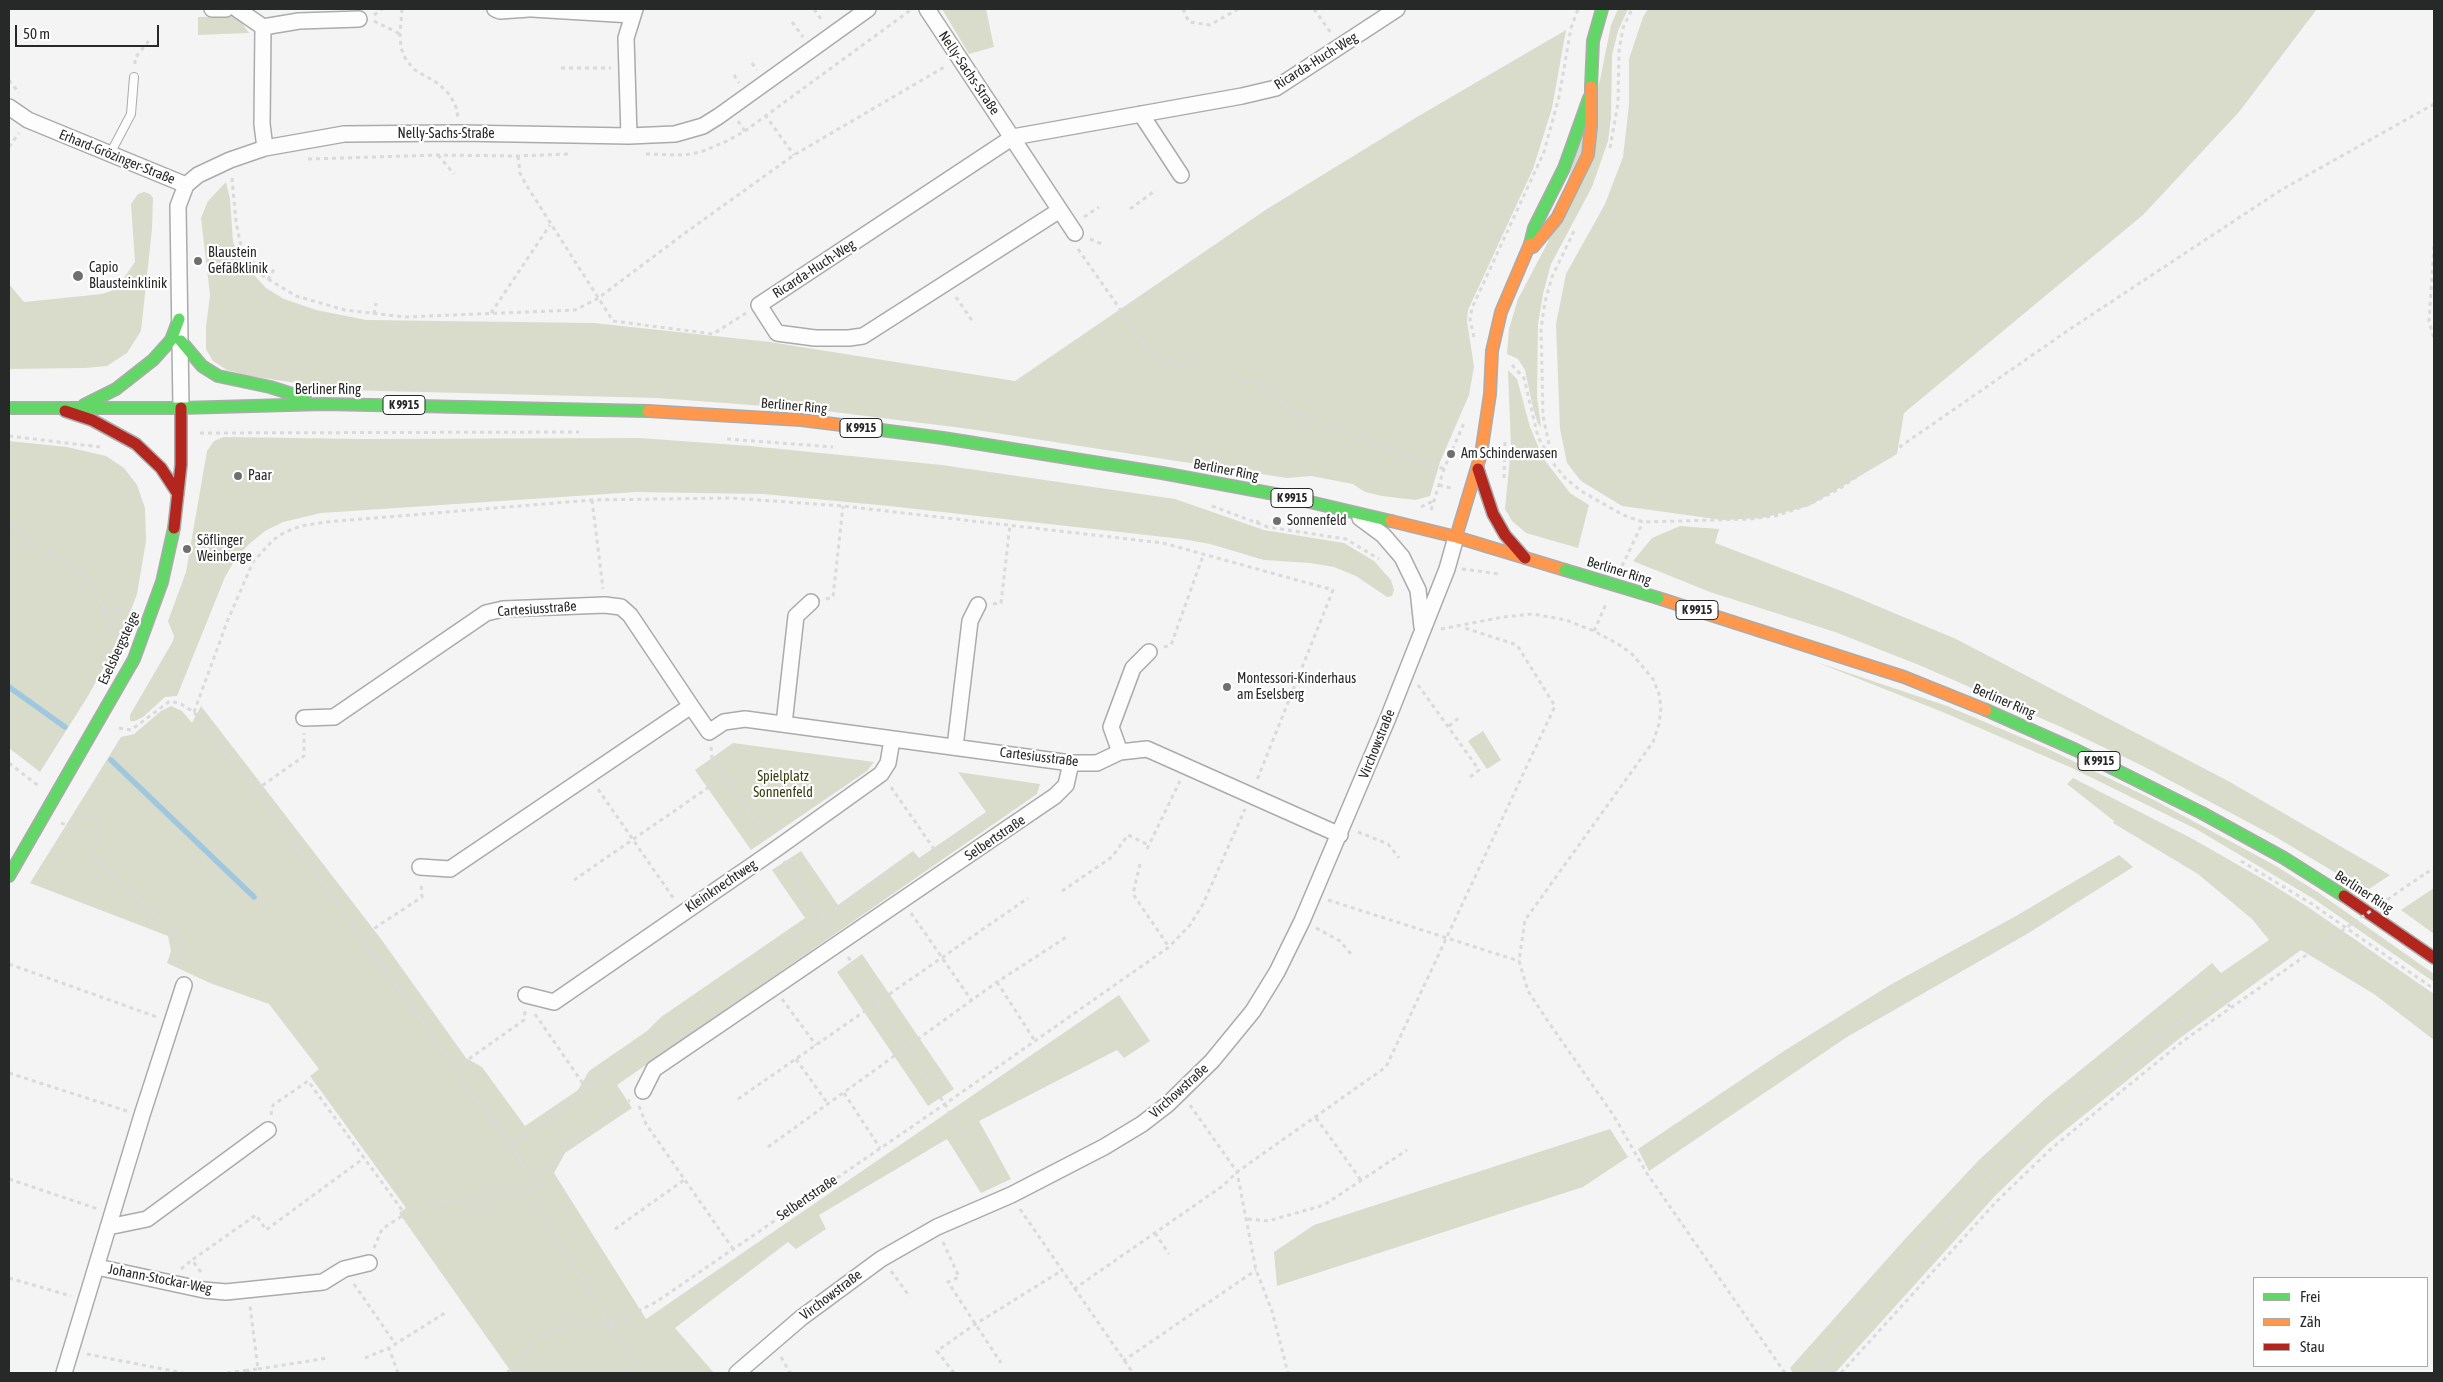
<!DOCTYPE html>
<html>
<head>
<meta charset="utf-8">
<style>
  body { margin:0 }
  #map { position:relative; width:2443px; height:1382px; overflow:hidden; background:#f4f4f5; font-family:"Asap Condensed",sans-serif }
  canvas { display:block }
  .frame { position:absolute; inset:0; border:10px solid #272828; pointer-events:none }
  .legend { position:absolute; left:2253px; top:1277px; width:175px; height:90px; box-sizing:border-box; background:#fff; border:1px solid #a9a9a9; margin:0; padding:6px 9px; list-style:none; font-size:15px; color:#272828 }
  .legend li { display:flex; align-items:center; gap:10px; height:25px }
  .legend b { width:25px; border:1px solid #a9a9a9 }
  .scale { position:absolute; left:15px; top:25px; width:144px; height:22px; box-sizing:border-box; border:2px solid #272828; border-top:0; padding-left:6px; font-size:15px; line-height:18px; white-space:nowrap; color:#272828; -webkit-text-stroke:4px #fff; paint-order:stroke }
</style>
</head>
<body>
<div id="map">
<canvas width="2443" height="1382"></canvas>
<div class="frame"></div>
<ul class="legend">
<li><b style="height:6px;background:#63d668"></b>Frei</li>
<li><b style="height:6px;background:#ff974d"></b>Zäh</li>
<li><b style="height:6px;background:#b3261e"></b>Stau</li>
</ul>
<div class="scale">50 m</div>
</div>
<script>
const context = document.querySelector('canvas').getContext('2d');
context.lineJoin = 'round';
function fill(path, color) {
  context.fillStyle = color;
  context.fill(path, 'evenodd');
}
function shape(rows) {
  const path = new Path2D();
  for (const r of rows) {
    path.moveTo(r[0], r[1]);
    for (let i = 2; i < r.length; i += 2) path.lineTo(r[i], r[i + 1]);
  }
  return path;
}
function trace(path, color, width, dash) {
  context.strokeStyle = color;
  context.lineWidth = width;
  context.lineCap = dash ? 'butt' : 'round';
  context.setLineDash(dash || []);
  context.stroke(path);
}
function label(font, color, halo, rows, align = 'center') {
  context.font = font + ' "Asap Condensed",sans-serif';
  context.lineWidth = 4.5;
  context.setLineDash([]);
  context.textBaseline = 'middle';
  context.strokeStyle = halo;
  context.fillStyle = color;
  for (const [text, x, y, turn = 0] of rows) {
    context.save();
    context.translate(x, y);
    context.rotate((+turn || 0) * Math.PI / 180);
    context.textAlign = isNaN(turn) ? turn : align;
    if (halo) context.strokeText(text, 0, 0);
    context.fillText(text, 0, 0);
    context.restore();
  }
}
fill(shape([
  [942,9,986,9,994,47,969,54],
  [1618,9,1628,9,1618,31,1612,55,1611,118,1608,141,1592,187,1551,264,1543,294,1538,324,1537,397,1541,427,1538,424,1533,408,1525,370,1518,359,1507,354,1509,329,1518,299,1548,242,1600,80,1611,25],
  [1648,9,2317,9,2239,112,2143,215,1904,413,1897,454,1809,506,1762,518,1722,520,1622,506,1581,481,1567,463,1560,429,1556,324,1566,274,1605,204,1623,157,1629,105,1629,59,1643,17],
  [237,16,249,33,198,35,198,17],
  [1566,30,1552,108,1533,169,1468,310,1467,321,1474,367,1469,395,1440,462,1430,496,1415,500,1382,496,1365,492,1353,484,1311,476,1287,478,970,429,818,410,658,398,344,390,249,376,227,370,213,361,206,349,206,327,210,295,201,218,208,201,226,182,230,199,233,242,241,261,266,288,284,299,316,310,366,320,594,323,770,342,1015,381,1267,209,1417,117],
  [144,192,150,194,153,198,152,229,141,331,127,353,107,366,85,368,9,369,9,284,24,302,102,294,111,291,119,285,135,262,131,204,138,194],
  [1508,370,1517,379,1530,427,1543,458,1570,493,1589,505,1578,548,1526,533,1512,521,1505,509,1511,447],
  [224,437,363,439,640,438,750,446,942,465,1175,499,1264,530,1344,543,1374,561,1391,580,1394,590,1392,596,1387,597,1356,576,1334,567,1310,563,1264,560,1210,544,1182,539,889,506,763,494,636,492,321,513,283,522,265,531,249,544,236,558,225,577,177,696,165,697,143,717,135,721,130,721,130,715,173,641,174,636,168,621,186,572,207,451,214,441],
  [9,441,67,447,106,456,124,468,137,485,145,508,146,541,137,594,122,634,88,696,40,772,9,748],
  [1680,526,1719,529,1715,543,1844,592,1956,639,2230,782,2390,875,2366,891,2274,836,2143,766,2061,727,1919,665,1835,632,1710,592,1633,561,1652,538],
  [1816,662,1947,706,2044,747,2156,801,2276,866,2319,893,2434,974,2434,982,2314,899,2196,829,2072,768,1945,713],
  [171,706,182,711,192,723,201,706,381,939,466,1058,482,1067,525,1126,578,1090,589,1071,647,1031,661,1017,805,918,772,870,801,851,838,905,913,851,919,858,986,812,958,772,1040,784,1037,794,617,1085,632,1108,565,1153,554,1173,646,1319,1119,995,1150,1041,1124,1058,1117,1050,979,1121,1011,1179,981,1193,947,1139,819,1215,826,1229,796,1249,788,1242,675,1328,714,1373,512,1373,399,1213,406,1208,310,1076,319,1069,269,1004,210,983,167,963,171,951,168,936,30,883,121,737,134,734,161,711],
  [1483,731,1501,760,1487,769,1468,741],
  [733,743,874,762,867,771,751,850,695,770],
  [2073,778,2191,838,2268,882,2308,907,2434,994,2434,1040,2374,994,2301,950,2180,1038,2048,1144,1994,1197,1835,1373,1793,1373,1790,1368,1905,1239,1978,1161,2045,1099,2212,963,2221,973,2269,940,2252,919,2198,874,2113,823,2114,821,2067,784],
  [2119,855,2133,867,2027,934,1847,1037,1649,1171,1638,1149,1784,1051,1890,985,2016,916],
  [2434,888,2434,934,2401,910],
  [862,954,954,1089,928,1106,837,972],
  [1610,1129,1628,1157,1583,1187,1277,1286,1274,1252,1314,1225]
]), '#d9dcca');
trace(shape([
  [9,687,65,727],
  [111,760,254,897]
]), '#9fc7df', 5.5);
const lane = shape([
  [110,154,131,114,134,77]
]);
const street = shape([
  [212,9,226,9],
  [237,9,263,27,262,124,265,148],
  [495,9,500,11,529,9],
  [532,9,632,15],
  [927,9,1075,233],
  [263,27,299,21,359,19],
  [9,107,28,120,186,185],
  [1141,114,1181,175],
  [629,136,626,38,635,9],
  [1060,210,863,336,849,338,815,338,777,333,759,305,1013,137,1242,96,1276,88,1397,9],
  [181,408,178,206,186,185,198,175,230,160,265,148,344,134,459,133,629,136,675,134,703,126,719,116,868,9],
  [1360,518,1383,535,1402,557,1418,590,1422,627],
  [304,718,334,717,486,613,503,609,605,605,621,607,630,615,691,706],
  [784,724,796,616,811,602],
  [955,747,970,621,978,605],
  [1120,752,1111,727,1133,668,1149,652],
  [420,867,450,869,691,706,709,732,724,722,745,719,1071,763,1097,763,1120,752,1147,749,1340,835],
  [526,995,554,1002,776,849,881,774,888,763,892,740],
  [643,1091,654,1069,1055,796,1066,785,1071,763],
  [108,1227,147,1219,268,1130],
  [97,1267,204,1290,226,1292,323,1282,344,1269,369,1263],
  [64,1373,142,1115,184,985],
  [737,1373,801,1318,881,1259,937,1227,1011,1195,1104,1147,1142,1124,1168,1104,1212,1061,1253,1011,1277,972,1302,921,1388,718,1447,569,1456,537]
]);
const fast = shape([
  [1591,87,1593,41,1602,9],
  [1530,244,1534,228,1564,168,1589,98],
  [181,341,202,366,218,376,270,387,305,398],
  [84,405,116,389,153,360,171,340,179,319],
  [9,408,181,408,324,404,648,411],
  [850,426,943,438,1162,473,1280,495,1391,521],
  [1986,710,2076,750,2202,813,2284,858,2344,896],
  [9,876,134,659,162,582,174,528]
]);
const slow = shape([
  [1533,247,1557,218,1588,155,1591,126,1591,87],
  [648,411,801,420,850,426],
  [1391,521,1456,537,1565,570],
  [1456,537,1481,454,1490,394,1492,351,1501,312,1530,244],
  [1658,598,1904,677,1986,710]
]);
const jam = shape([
  [65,411,92,420,136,444,161,468,178,494],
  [1478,469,1493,514,1505,535,1525,558],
  [174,528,181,465,181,408],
  [2344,896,2434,958]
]);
trace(lane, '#ababac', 10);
trace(street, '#ababac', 18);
trace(fast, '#ababac', 14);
trace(slow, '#ababac', 14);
trace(jam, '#ababac', 14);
trace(shape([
  [402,9,400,34,401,48,406,60,415,70,439,84,450,95,456,107,458,118],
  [814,9,823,22],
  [1183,9,1189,22,1210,25,1238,9],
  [1314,9,1331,33],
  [374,15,382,9],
  [374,21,400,34],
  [792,22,803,37],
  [752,63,757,70],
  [135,64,135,58,151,38],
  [561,68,611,68],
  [734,75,739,83],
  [9,80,19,93],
  [765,115,794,155],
  [738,121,745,131],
  [9,147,19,133],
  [1610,148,1618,103,1619,51,1623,28,1632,9],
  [646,154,684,155,701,152,727,141,745,131,912,9],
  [438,155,454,174],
  [518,156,520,173,525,183,613,321,713,334,746,313],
  [308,159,437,155,518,156,569,154],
  [232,178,236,222,241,246,263,276,296,296,345,310,405,317,575,310,597,299,685,233,794,155,946,66],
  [1130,209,1156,190],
  [1084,217,1099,207],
  [1574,231,1552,277,1545,302,1541,329,1543,416,1553,463,1566,479,1581,491,1623,515,1643,522,1751,519,1775,516,1808,505,1839,489,2070,329,2281,190,2434,104],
  [1090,239,1104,245],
  [2434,246,2429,321,2434,339],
  [1078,249,1150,352,1164,359,1251,382,1268,391,1294,413,1444,469],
  [268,280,274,269],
  [956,297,973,322],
  [491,313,550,225],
  [374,314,376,303],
  [1474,337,1470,320,1472,308,1544,152,1559,97,1571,28,1578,9],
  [1512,365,1524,378,1538,437,1550,458],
  [200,433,579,432],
  [9,436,100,447],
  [727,439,833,447],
  [1504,478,1505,442],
  [1439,485,1451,488],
  [592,500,603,589],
  [1212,506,1268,527,1346,539,1379,559],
  [1421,507,1433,501],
  [1431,510,1444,469,1464,423],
  [1257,524,1259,516],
  [9,525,31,544,69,563,83,574,100,600,112,636,120,644],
  [9,552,22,550,31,544],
  [1622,566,1643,522],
  [1462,569,1500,574],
  [826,599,833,597,843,506],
  [993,604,1001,603,1010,525],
  [103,609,133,610],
  [1441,629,1503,617,1533,614,1566,620,1594,631,1618,644,1632,654,1653,679,1659,694,1661,708,1659,724,1653,742,1525,920,1519,961,1528,991,1545,1017,1614,1116,1646,1172,1785,1373],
  [1594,631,1606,604],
  [1164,647,1171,645,1204,553],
  [1418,685,1479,770,1469,778],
  [194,712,227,622,253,562,273,540,285,532,301,526,326,522,592,500,731,498,843,506,1163,543,1333,590,1257,780],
  [1449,726,1460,717],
  [119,728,131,730,170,701,181,704,194,712,220,747,244,773,511,1146,536,1186,543,1212,565,1254,644,1373],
  [711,747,712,758,767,836],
  [9,763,40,787],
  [891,787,936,852],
  [598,789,674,899],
  [256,790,304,756,304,733],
  [61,823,69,826,88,816,97,821,99,829,91,846,92,855,149,910,178,932,183,947,179,963,184,969],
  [1358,832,1388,844,1399,858],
  [1147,849,1180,781],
  [784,861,830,929],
  [2241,861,2312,904,2434,989],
  [1140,864,1133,894,1169,947],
  [2426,873,2434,869],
  [574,880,725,776],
  [1062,891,1112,857,1128,835,1149,845],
  [1328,900,1519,961],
  [911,913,972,1001],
  [1316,928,1340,941,1351,954],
  [361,937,422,897,421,883],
  [848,957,906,1048,945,1104,990,1188],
  [9,964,157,1017],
  [997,982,1035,1041],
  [782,999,816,1045],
  [535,1014,586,1088],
  [796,1059,828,1104],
  [456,1068,524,1020,525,1011],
  [9,1073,127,1111],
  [844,1093,880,1148],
  [738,1099,1028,898],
  [1190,1105,1237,1172,1256,1270,1272,1311,1288,1373],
  [639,1106,646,1124,733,1249],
  [271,1115,273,1105,308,1081,405,1214],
  [1316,1118,1361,1180],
  [511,1146,580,1095,608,1069,822,918,910,858,916,866,990,814],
  [768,1147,997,982,1068,936],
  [9,1179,98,1209],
  [1020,1209,1133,1373],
  [1248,1219,1268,1221,1324,1205,1407,1150],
  [615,1229,684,1180],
  [1155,1233,1169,1254],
  [943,1242,959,1277,948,1282,1001,1363],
  [374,1248,382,1229,405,1214,432,1202,516,1198,536,1186,565,1146,630,1100],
  [181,1269,192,1260],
  [891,1271,910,1297],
  [201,1272,192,1260,256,1215,266,1230,364,1158],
  [9,1278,71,1296],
  [354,1284,396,1345],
  [1074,1289,1224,1185,1237,1172,1386,1067,1555,706,1517,645,1462,627],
  [87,1354,183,1373],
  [781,1357,790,1373],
  [365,1358,389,1348],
  [1123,1361,1256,1270],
  [258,1369,328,1358],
  [227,1373,248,1370],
  [248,1373,248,1370,258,1369,250,1306],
  [398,1373,389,1348,448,1311],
  [507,1373,537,1338,566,1327,612,1324,656,1302,945,1104,1169,947,1190,925,1203,904,1245,809],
  [954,1373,937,1351,974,1325,1061,1271],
  [1812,1373,1957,1211,2043,1128,2219,991,2230,1007],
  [1841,1373,1997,1201,2052,1148,2183,1041,2308,954]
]), '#d9dada', 3, [4, 4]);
trace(lane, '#fdfdfe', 8);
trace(street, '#fdfdfe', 15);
trace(fast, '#63d668', 11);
trace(slow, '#ff974d', 11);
trace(jam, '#b3261e', 11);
const fastBridge = shape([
  [1565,570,1658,598]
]);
trace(fastBridge, '#ababac', 14, []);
trace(shape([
  [2308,954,2426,873]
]), '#d9dada', 3, [4, 4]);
trace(fastBridge, '#63d668', 11);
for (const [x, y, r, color] of [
  [198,261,5,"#6f6f70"],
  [78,276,6,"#6f6f70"],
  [1451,454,5,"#6f6f70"],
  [238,476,5,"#6f6f70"],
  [1277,521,5,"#6f6f70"],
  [187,549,5,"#6f6f70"],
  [1227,687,5,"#6f6f70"]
]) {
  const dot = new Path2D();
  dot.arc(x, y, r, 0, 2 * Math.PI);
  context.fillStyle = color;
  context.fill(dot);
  trace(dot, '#fff', 2);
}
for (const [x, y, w] of [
  [404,405,42],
  [861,428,42],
  [1292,498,42],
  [1697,610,42],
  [2099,761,42]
]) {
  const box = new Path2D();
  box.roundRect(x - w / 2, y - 9.5, w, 19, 4);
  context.fillStyle = '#fff';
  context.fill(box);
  trace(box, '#272828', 1);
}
label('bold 12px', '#272828', null, [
  ["K 9915",404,405],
  ["K 9915",861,428],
  ["K 9915",1292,498],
  ["K 9915",1697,610],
  ["K 9915",2099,761]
]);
label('14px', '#272828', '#fff', [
  ["Ricarda-Huch-Weg",1316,61,-32],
  ["Nelly-Sachs-Straße",969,73,56],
  ["Nelly-Sachs-Straße",446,134],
  ["Erhard-Grözinger-Straße",117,157,22],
  ["Ricarda-Huch-Weg",814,269,-33],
  ["Berliner Ring",328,390],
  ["Berliner Ring",794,406,5],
  ["Berliner Ring",1226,470,11],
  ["Berliner Ring",1619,571,17],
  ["Cartesiusstraße",537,609,-4],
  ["Eselsbergsteige",119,648,-65],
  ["Berliner Ring",2004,701,23],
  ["Virchowstraße",1377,744,-68],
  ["Cartesiusstraße",1039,757,7],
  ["Selbertstraße",995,838,-34],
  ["Kleinknechtweg",721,886,-34],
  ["Berliner Ring",2364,892,33],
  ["Virchowstraße",1179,1091,-42],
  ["Selbertstraße",807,1198,-34],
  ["Johann-Stockar-Weg",160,1279,11],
  ["Virchowstraße",831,1295,-37]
]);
label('14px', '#272828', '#fff', [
  ["Blaustein",208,253],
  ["Gefäßklinik",208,269],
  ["Capio",89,268],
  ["Blausteinklinik",89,284],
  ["Am Schinderwasen",1461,454],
  ["Paar",248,476],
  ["Sonnenfeld",1287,521],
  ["Söflinger",197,541],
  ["Weinberge",197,557],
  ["Montessori-Kinderhaus",1237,679],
  ["am Eselsberg",1237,695]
], 'left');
label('14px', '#383d10', '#fff', [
  ["Spielplatz",783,777],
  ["Sonnenfeld",783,793]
]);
</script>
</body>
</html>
